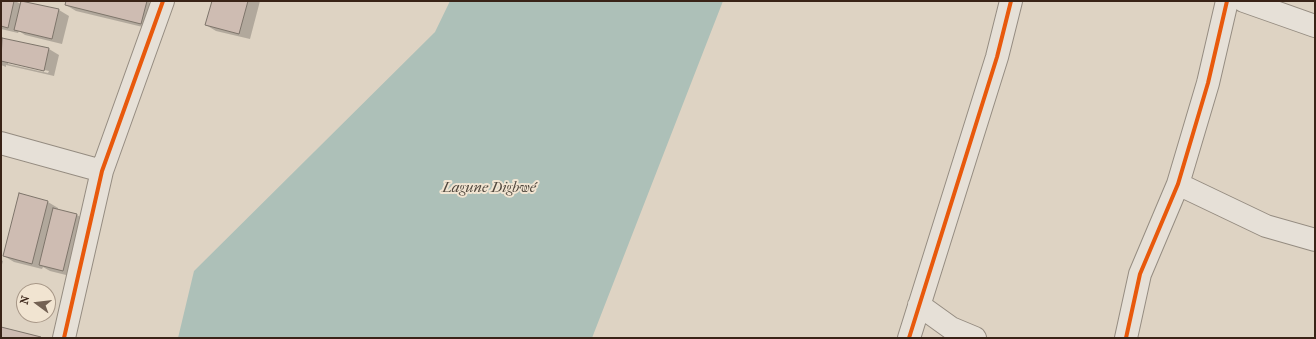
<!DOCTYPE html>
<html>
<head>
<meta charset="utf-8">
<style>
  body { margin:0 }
  #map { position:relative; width:1316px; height:339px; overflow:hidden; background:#ded3c3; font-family:"IM FELL French Canon",serif }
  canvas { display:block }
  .frame { position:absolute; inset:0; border:2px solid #392317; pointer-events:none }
  .north { position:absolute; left:16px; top:283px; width:40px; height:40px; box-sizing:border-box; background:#f1e4d1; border:1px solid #a79787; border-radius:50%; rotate:285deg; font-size:11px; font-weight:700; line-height:16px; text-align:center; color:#392317 }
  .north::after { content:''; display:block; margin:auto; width:14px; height:18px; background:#736153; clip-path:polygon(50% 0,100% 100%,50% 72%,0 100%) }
</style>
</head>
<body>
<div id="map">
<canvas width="1316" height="339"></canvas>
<div class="frame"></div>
<div class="north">N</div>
</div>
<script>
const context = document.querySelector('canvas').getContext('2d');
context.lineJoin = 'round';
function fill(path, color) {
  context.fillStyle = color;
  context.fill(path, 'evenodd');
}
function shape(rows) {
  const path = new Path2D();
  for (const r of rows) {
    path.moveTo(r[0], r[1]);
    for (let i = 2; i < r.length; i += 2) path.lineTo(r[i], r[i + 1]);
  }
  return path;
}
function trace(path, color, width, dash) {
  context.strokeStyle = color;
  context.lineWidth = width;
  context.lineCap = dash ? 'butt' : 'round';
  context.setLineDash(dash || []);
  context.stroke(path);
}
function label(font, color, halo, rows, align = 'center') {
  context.font = font + ' "IM FELL French Canon",serif';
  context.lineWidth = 4;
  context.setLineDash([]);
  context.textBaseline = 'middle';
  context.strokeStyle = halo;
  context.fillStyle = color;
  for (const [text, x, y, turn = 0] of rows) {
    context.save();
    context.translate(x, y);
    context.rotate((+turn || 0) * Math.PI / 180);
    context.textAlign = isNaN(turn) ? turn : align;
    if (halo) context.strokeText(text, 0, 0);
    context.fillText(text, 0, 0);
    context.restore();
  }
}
fill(shape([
  [450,1,723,1,592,338,178,338,194,271,435,32]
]), '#adc0b8');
fill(shape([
  [1,1,15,1,21,4,22,1,59,10,69,16,62,44,25,35,19,31,18,33,1,29],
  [67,1,147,1,157,7,151,29,76,11,66,5],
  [213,1,260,1,250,39,216,31,206,25],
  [1,39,49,49,59,55,54,76,6,65,6,67,1,65],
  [8,62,49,71,48,73,8,64],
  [20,194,48,202,58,208,58,210,77,215,87,221,74,277,50,271,43,267,42,269,14,262,4,256],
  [1,260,3,261,1,268]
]), '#0003');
const building = shape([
  [1,1,14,1,8,28,1,26,1,1],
  [21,1,59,9,52,39,14,30,21,1],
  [66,1,147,1,141,24,65,5,66,1],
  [212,1,248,1,239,34,205,25,212,1],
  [2,38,49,48,44,71,1,61,2,38],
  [19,193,48,201,32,264,3,256,19,193],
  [53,208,77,214,63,271,39,265,53,208],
  [1,327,41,337,41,338,1,338,1,327]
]);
fill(building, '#cebcb2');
trace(building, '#7d746a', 1);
const minor = shape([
  [1244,1,1315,26],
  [1,143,102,171],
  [1178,184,1266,226,1315,240],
  [919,305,951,328,975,338],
  [64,338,102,171,163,1],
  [909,338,997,57,1011,1],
  [1126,338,1140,274,1178,184,1208,83,1227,1]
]);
trace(minor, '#958c81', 24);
trace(minor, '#e6e0d7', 22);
trace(shape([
  [64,338,102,171,163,1],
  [909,338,997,57,1011,1],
  [1126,338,1140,274,1178,184,1208,83,1227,1]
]), '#e8590c', 4);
label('italic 15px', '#51483e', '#f1e4d1', [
  ["Lagune Digbwé",489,188]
]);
</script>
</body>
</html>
